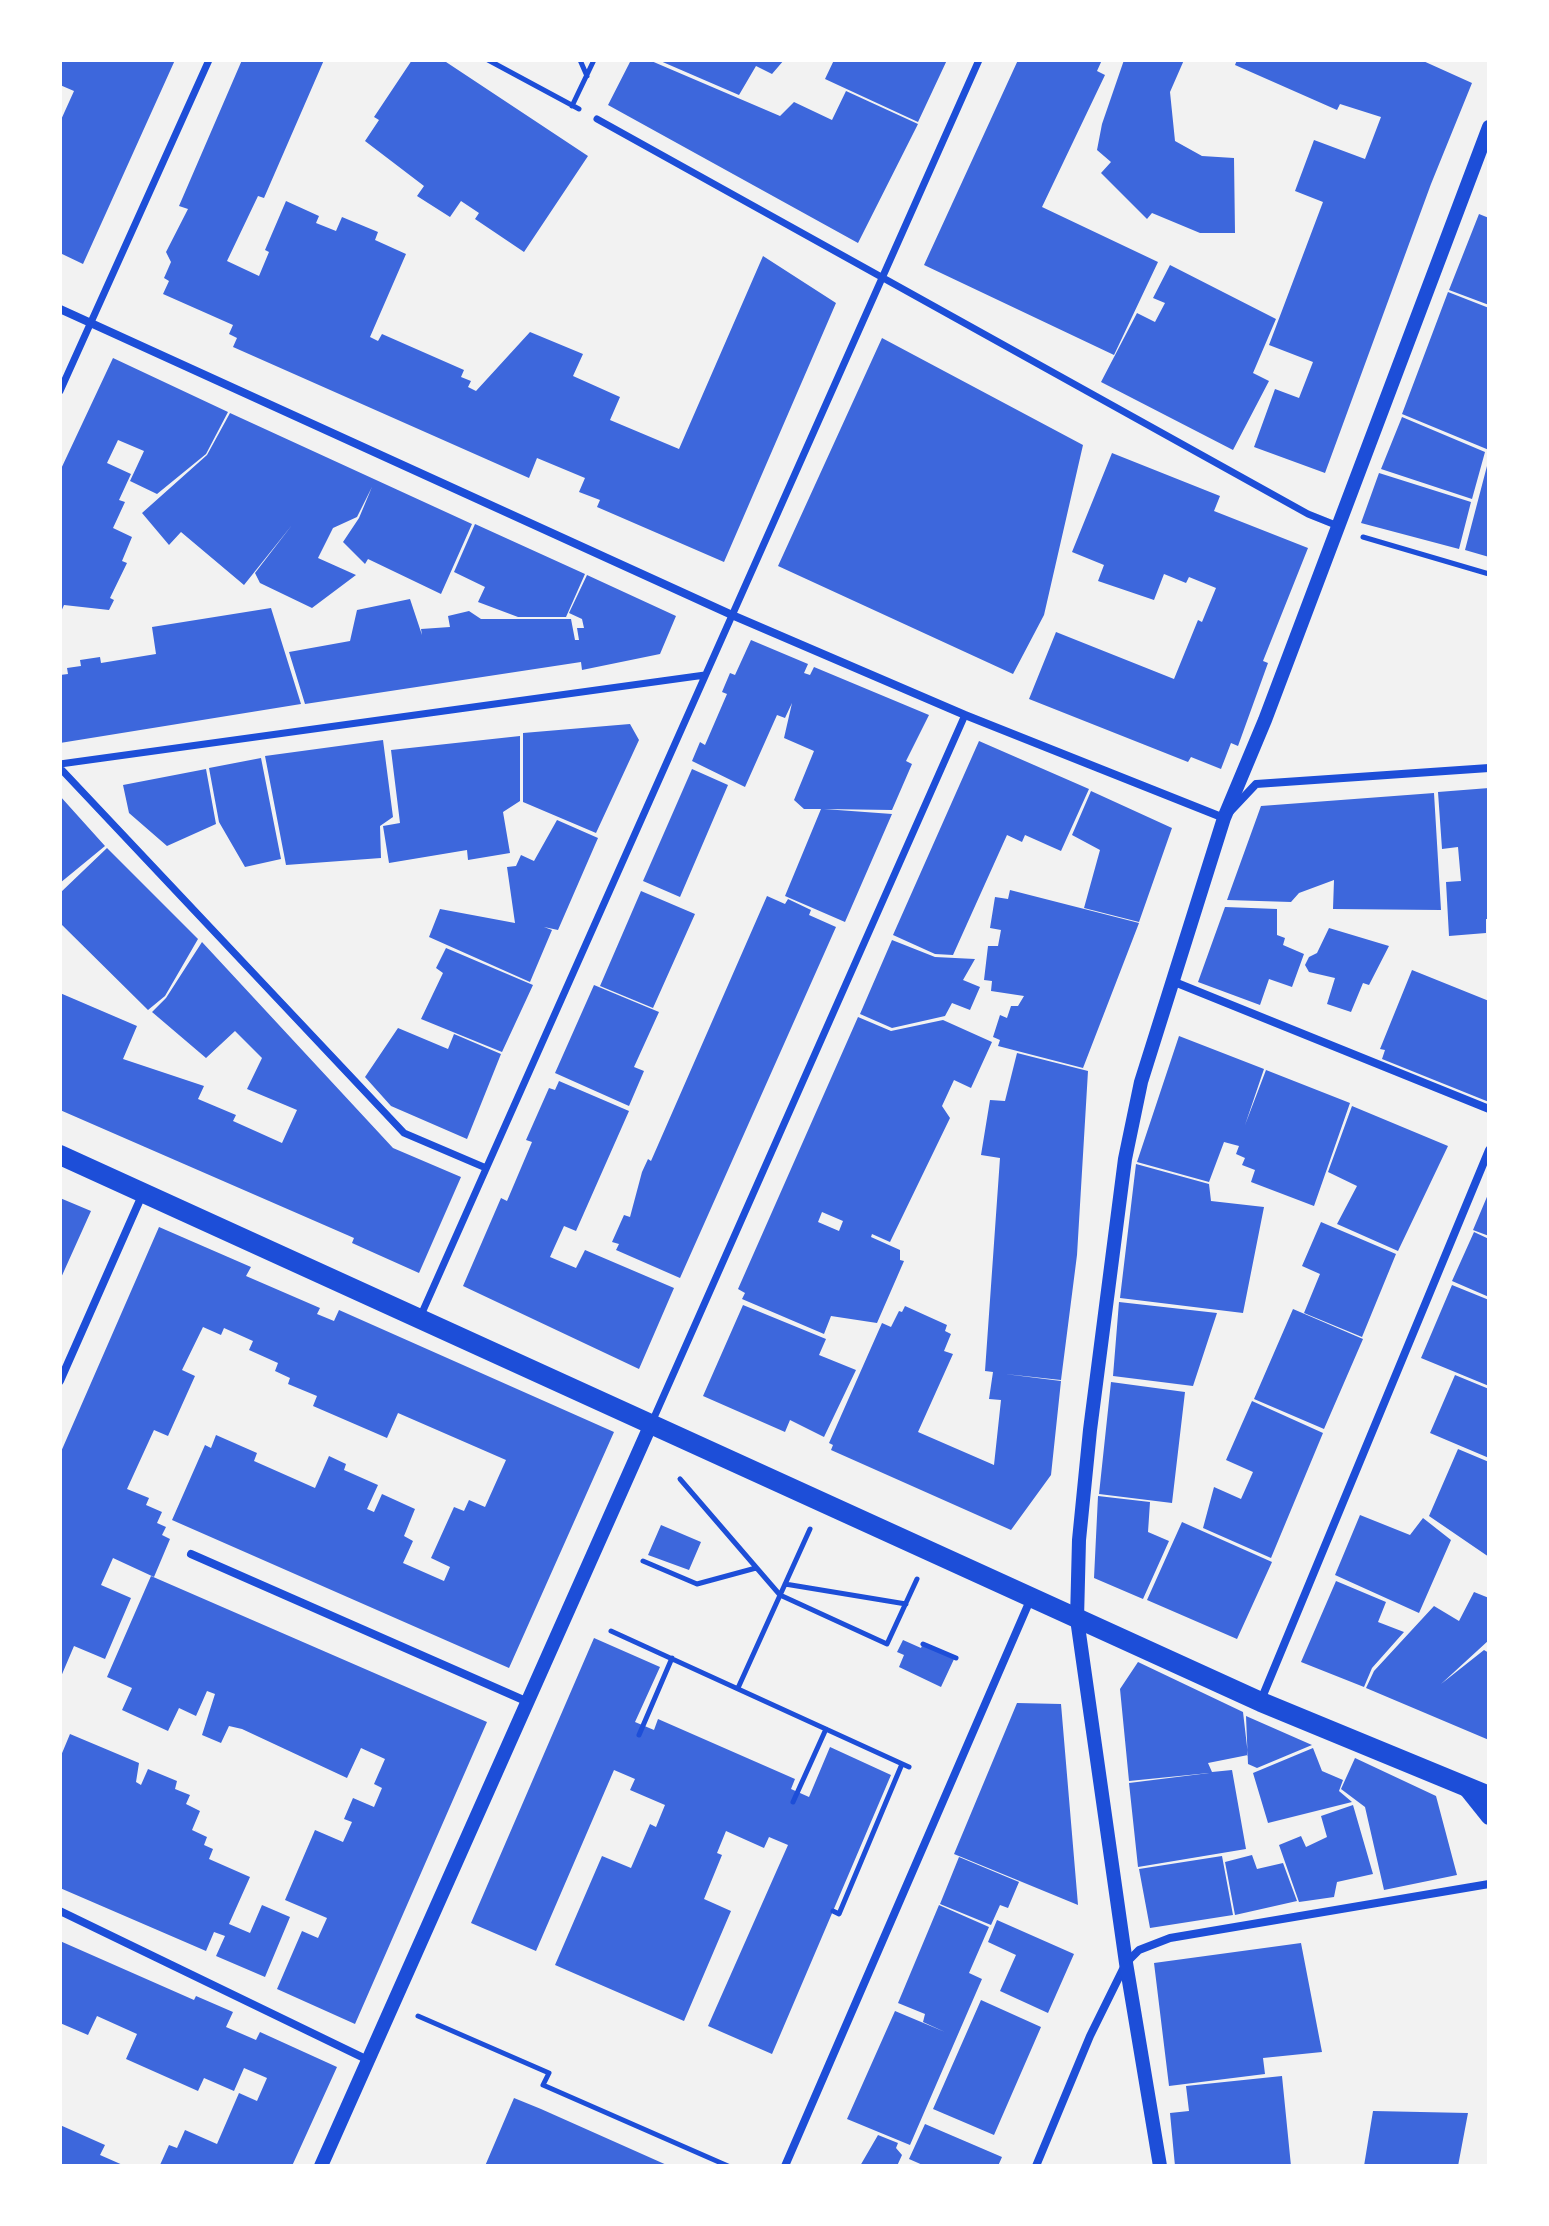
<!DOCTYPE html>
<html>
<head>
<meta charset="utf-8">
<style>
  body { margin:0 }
  #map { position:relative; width:1549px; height:2226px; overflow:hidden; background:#f2f2f2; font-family:"DM Sans",sans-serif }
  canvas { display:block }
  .frame { position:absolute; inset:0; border:62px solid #fff; pointer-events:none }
</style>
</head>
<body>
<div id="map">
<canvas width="1549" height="2226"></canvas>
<div class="frame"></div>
</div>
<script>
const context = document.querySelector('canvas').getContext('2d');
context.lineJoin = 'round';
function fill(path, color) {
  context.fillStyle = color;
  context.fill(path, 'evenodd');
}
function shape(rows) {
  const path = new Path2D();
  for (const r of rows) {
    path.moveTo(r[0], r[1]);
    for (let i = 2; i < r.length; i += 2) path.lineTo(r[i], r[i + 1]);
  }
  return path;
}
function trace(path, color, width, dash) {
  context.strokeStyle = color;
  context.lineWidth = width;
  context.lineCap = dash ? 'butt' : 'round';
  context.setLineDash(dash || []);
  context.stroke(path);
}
fill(shape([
  [60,60,175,60,83,264,60,253,60,122,74,91,60,85],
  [242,60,324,60,264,198,258,196,227,261,259,276,269,252,265,250,286,201,319,216,316,223,336,231,342,217,378,232,375,240,406,254,370,337,378,341,382,334,464,370,461,377,471,381,468,387,476,391,530,332,583,354,573,376,620,397,610,420,679,449,763,256,836,303,724,562,597,507,600,500,579,492,585,478,537,458,529,478,233,347,237,338,229,334,233,325,163,294,169,281,164,278,171,262,166,252,188,209,179,206],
  [412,60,443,60,588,156,524,252,475,219,479,213,461,201,450,217,417,196,424,186,365,141,379,120,374,117],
  [631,60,649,60,780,116,794,102,832,120,846,91,918,124,858,243,608,105],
  [658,60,784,60,772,74,756,66,739,95],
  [834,60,947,60,918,122,825,79],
  [1018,60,1102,60,1097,71,1105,75,1042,207,1158,262,1114,355,924,265],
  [1124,60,1184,60,1170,92,1175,141,1202,156,1234,158,1235,233,1200,233,1152,213,1147,219,1101,173,1111,162,1097,150,1102,124],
  [1237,60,1421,60,1472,83,1431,184,1325,473,1254,447,1275,389,1299,398,1313,362,1269,345,1323,202,1295,191,1314,140,1365,159,1381,117,1340,104,1337,110,1235,65],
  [1479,214,1489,218,1489,305,1449,290],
  [1170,265,1276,319,1253,373,1269,381,1233,450,1101,382,1137,313,1155,322,1165,303,1153,298],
  [1448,292,1489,308,1489,450,1402,414],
  [882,338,1083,445,1044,615,1013,674,778,566],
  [113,358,228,412,206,454,157,494,130,481,144,451,118,440,107,463,131,474,119,500,125,502,113,528,132,537,122,561,127,563,110,598,114,600,109,610,64,605,60,614,60,471],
  [230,413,472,524,441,594,368,559,365,564,343,542,359,518,372,487,357,517,333,528,318,558,356,575,312,608,260,583,255,573,292,525,244,585,181,532,169,545,142,513,207,455],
  [1402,417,1485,452,1472,499,1381,469],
  [1112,453,1220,496,1214,511,1308,548,1263,661,1268,663,1238,746,1231,743,1221,769,1191,757,1188,762,1029,699,1056,632,1174,679,1198,620,1202,622,1216,588,1189,577,1186,583,1164,574,1154,600,1098,581,1104,565,1072,552],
  [1487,466,1489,467,1489,557,1465,550],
  [1379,473,1471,502,1459,549,1361,523],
  [475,524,585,574,566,617,518,617,478,602,485,587,454,572],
  [587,575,676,616,660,654,582,670,581,662,305,704,289,652,350,641,357,610,410,599,422,635,421,629,450,627,448,616,469,611,481,619,571,619,575,640,579,640,577,628,584,628,582,619,569,613],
  [271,608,301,704,60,743,60,675,68,674,67,668,81,666,80,660,100,657,101,663,156,654,152,627],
  [751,640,808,664,804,673,810,675,814,667,929,715,906,761,912,764,892,810,824,809,892,814,845,922,785,896,821,809,804,809,794,800,814,751,784,738,792,703,785,718,777,715,745,787,692,761,700,742,705,745,727,694,722,692,730,673,735,675],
  [630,724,639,740,596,833,523,802,523,733],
  [520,736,520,801,503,812,510,853,468,860,467,850,389,863,383,826,400,823,391,750],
  [383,740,393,817,380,826,381,858,286,865,265,756],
  [979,741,1089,789,1061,851,1025,835,1022,842,1007,835,953,955,935,954,893,935],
  [261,758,281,859,245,867,219,822,209,768],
  [206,769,216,824,167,846,129,813,123,785],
  [692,769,728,785,680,897,643,881],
  [1489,788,1489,919,1486,919,1486,933,1449,936,1446,882,1461,881,1458,847,1442,849,1438,792],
  [1091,791,1172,828,1139,922,1084,908,1100,850,1072,835],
  [1434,793,1441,910,1333,909,1334,880,1299,893,1291,902,1227,900,1261,806],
  [60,796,105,846,60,883],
  [557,820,598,838,558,930,544,927,552,930,530,982,429,937,440,909,515,923,507,867,516,866,521,855,534,861],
  [107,848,198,939,165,996,148,1010,60,923,60,893],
  [1010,890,1139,923,1083,1068,998,1046,1000,1040,993,1037,1000,1015,1007,1018,1011,1006,1018,1006,1024,996,991,991,992,981,984,980,988,946,998,946,1001,930,990,928,995,897,1008,899],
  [641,891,695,914,653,1008,600,986],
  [767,896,785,904,788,899,811,910,809,915,836,927,680,1278,616,1250,619,1244,612,1242,624,1215,630,1217,642,1172,648,1159,651,1161],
  [1225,907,1277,909,1277,935,1285,938,1283,945,1304,954,1292,987,1269,979,1260,1005,1198,982],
  [1329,928,1389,946,1369,985,1363,983,1351,1012,1327,1004,1335,978,1309,972,1305,965,1309,957,1317,953],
  [892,940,935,957,975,959,963,980,980,987,970,1010,952,1003,945,1016,892,1028,860,1014],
  [202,942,393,1148,461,1177,419,1273,352,1243,354,1238,60,1110,60,993,137,1026,123,1059,204,1086,198,1099,236,1115,233,1121,282,1143,297,1110,247,1089,262,1058,235,1031,206,1058,152,1012,166,998],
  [446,948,533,985,502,1052,421,1019,443,973,436,968],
  [1412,970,1489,1001,1489,1102,1382,1059,1385,1050,1380,1049],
  [594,985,659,1012,634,1067,644,1071,629,1106,555,1073],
  [858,1017,891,1031,943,1020,992,1042,971,1088,954,1080,942,1106,950,1118,890,1242,872,1234,871,1237,900,1250,900,1260,904,1261,877,1323,831,1316,824,1334,742,1299,745,1293,738,1289],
  [822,1212,843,1221,839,1231,818,1222],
  [398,1028,448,1049,454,1034,501,1054,467,1139,391,1106,365,1077],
  [1179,1036,1264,1069,1245,1125,1266,1070,1350,1103,1314,1206,1251,1182,1255,1170,1242,1165,1245,1158,1236,1154,1239,1146,1224,1142,1209,1182,1137,1162],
  [1017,1053,1088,1071,1077,1255,1061,1380,1005,1374,1061,1381,1051,1475,1011,1530,831,1450,833,1445,829,1443,882,1323,891,1327,899,1311,902,1312,905,1306,947,1325,945,1331,951,1334,944,1351,953,1354,918,1432,994,1465,1001,1400,989,1399,993,1372,985,1371,1000,1158,981,1155,990,1100,1005,1101],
  [559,1081,629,1111,576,1231,564,1226,550,1257,576,1268,585,1250,674,1288,639,1369,463,1286,501,1198,507,1201,532,1142,526,1140,549,1088,555,1090],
  [1352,1106,1448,1146,1398,1251,1337,1224,1357,1186,1328,1172],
  [1136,1164,1209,1184,1211,1201,1264,1207,1243,1313,1120,1298],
  [1489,1192,1489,1236,1473,1230],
  [60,1198,91,1211,60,1280],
  [1321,1222,1396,1254,1362,1337,1304,1313,1320,1274,1302,1266],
  [159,1227,251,1267,246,1276,320,1308,317,1314,334,1321,339,1310,614,1432,509,1668,172,1520,205,1445,211,1448,216,1435,257,1453,254,1461,315,1488,329,1456,346,1464,344,1470,378,1485,367,1509,374,1512,382,1494,415,1509,404,1536,413,1541,403,1563,444,1581,450,1567,431,1558,454,1507,464,1511,469,1500,485,1507,506,1460,398,1413,387,1438,313,1406,317,1396,288,1384,290,1378,275,1371,278,1363,249,1350,253,1341,224,1328,221,1335,203,1327,182,1370,195,1376,168,1436,154,1430,127,1489,149,1498,146,1505,162,1512,157,1523,166,1527,162,1535,170,1539,154,1577,113,1558,101,1585,131,1598,105,1659,74,1646,60,1679,60,1454],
  [1474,1232,1489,1239,1489,1297,1452,1281],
  [1452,1285,1489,1300,1489,1386,1421,1358],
  [1119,1302,1217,1313,1193,1386,1113,1376],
  [743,1305,826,1339,819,1355,856,1370,824,1437,790,1420,785,1432,703,1396],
  [1293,1309,1363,1339,1324,1429,1254,1399],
  [1455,1375,1489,1389,1489,1458,1430,1433],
  [1111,1382,1185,1392,1172,1503,1099,1494],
  [1252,1401,1323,1433,1271,1558,1203,1528,1214,1487,1241,1499,1253,1472,1226,1460],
  [1458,1449,1489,1462,1489,1557,1429,1516],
  [1098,1496,1150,1502,1148,1532,1169,1541,1143,1599,1094,1578],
  [1360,1515,1410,1535,1423,1518,1451,1540,1419,1613,1335,1575],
  [1182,1522,1272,1562,1237,1639,1147,1600],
  [661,1525,701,1542,689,1570,648,1555],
  [151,1576,487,1722,355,2024,277,1989,302,1931,318,1938,327,1918,285,1900,315,1830,343,1842,352,1822,344,1819,353,1798,374,1807,382,1788,374,1784,385,1759,361,1748,347,1778,242,1729,229,1726,221,1743,202,1735,215,1694,207,1691,196,1716,179,1708,168,1731,122,1710,132,1688,107,1677],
  [1336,1581,1386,1602,1378,1622,1404,1632,1372,1668,1364,1687,1301,1662],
  [1474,1592,1489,1598,1489,1640,1441,1684,1484,1650,1489,1653,1489,1740,1366,1688,1374,1671,1434,1606,1459,1621],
  [594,1638,660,1667,635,1722,654,1730,658,1719,795,1779,791,1789,809,1797,830,1747,891,1775,772,2054,708,2026,788,1845,769,1837,764,1848,726,1831,717,1853,722,1855,704,1899,731,1911,684,2021,555,1965,602,1856,631,1868,650,1824,656,1827,665,1805,630,1790,635,1779,614,1770,536,1951,471,1923],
  [903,1640,921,1648,923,1643,955,1657,941,1687,899,1667,904,1655,897,1652],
  [1138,1662,1243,1712,1248,1755,1208,1763,1212,1772,1232,1770,1246,1849,1138,1867,1129,1783,1209,1773,1129,1781,1120,1689],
  [1017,1703,1061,1704,1078,1905,954,1854],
  [1246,1716,1312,1745,1257,1768,1248,1764],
  [70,1734,139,1763,136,1782,141,1785,148,1769,177,1781,175,1789,190,1795,186,1804,200,1811,192,1830,207,1837,204,1845,213,1849,209,1859,250,1877,229,1924,250,1933,262,1905,290,1917,265,1977,216,1956,225,1936,214,1932,206,1951,60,1888,60,1758],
  [1313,1748,1322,1771,1343,1780,1339,1791,1352,1802,1268,1823,1253,1773],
  [1355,1758,1436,1796,1457,1875,1384,1890,1365,1807,1341,1789],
  [1353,1805,1373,1874,1337,1882,1334,1897,1299,1902,1279,1845,1301,1836,1306,1847,1327,1837,1321,1816],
  [1252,1855,1257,1869,1283,1863,1297,1901,1235,1915,1225,1862],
  [1222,1856,1233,1915,1150,1928,1139,1869],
  [959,1857,1019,1882,1008,1908,1000,1905,991,1925,940,1904],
  [939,1905,989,1927,969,1973,982,1979,910,2145,847,2119,895,2011,945,2032,923,2022,925,2014,898,2003],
  [997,1920,1074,1954,1048,2013,1000,1991,1016,1955,988,1942],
  [60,1941,194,2000,196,1996,233,2012,226,2027,256,2040,260,2032,337,2067,292,2166,160,2165,169,2145,177,2148,185,2130,217,2144,239,2093,257,2101,267,2078,244,2068,234,2091,204,2078,198,2091,126,2059,137,2034,97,2016,88,2035,60,2023],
  [1301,1943,1322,2052,1263,2058,1265,2074,1169,2086,1154,1963],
  [981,2000,1041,2027,994,2135,933,2109],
  [1282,2076,1291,2166,1175,2166,1170,2113,1189,2111,1186,2086],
  [514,2098,541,2109,669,2166,485,2166],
  [1373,2111,1468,2113,1458,2166,1364,2166],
  [925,2124,1002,2157,998,2166,925,2166,909,2159],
  [60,2125,105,2145,100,2155,125,2166,60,2166],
  [878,2135,898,2143,896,2148,902,2155,897,2166,860,2166]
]), '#3d67dc');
trace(shape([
  [488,60,579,109],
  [580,60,587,76],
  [572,106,594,60],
  [1363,537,1489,574],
  [680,1479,780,1595,887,1644,917,1579],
  [643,1561,697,1584,756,1568],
  [785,1584,906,1604],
  [611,1631,909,1767],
  [923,1644,956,1658],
  [738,1688,810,1529],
  [639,1735,672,1658],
  [793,1802,826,1729],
  [833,1911,839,1914,902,1764],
  [418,2016,549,2073,543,2085,728,2166]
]), '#1d4ed8', 5);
trace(shape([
  [597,119,1308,514,1338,526],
  [60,391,209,60],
  [60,764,705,675],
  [60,768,404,1133,486,1168],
  [421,1315,979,60],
  [652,1422,965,715]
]), '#1d4ed8', 7);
trace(shape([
  [60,309,732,615,965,715,1224,818,1256,784,1489,768],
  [1172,981,1489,1109],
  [60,1381,143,1193],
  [191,1554,528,1702],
  [1261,1700,1489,1150],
  [60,1911,368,2060],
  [785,2166,1031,1598],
  [1036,2166,1090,2036,1126,1963,1139,1950,1170,1938,1489,1884]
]), '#1d4ed8', 8);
trace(shape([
  [321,2166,651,1424],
  [1160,2166,1126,1963,1077,1619,1079,1540,1090,1430,1125,1159,1141,1082,1224,818,1265,720,1489,127]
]), '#1d4ed8', 14);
trace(shape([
  [1465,1787,1489,1817]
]), '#1d4ed8', 16);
trace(shape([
  [60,1155,1261,1702,1489,1796]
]), '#1d4ed8', 20);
</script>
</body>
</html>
